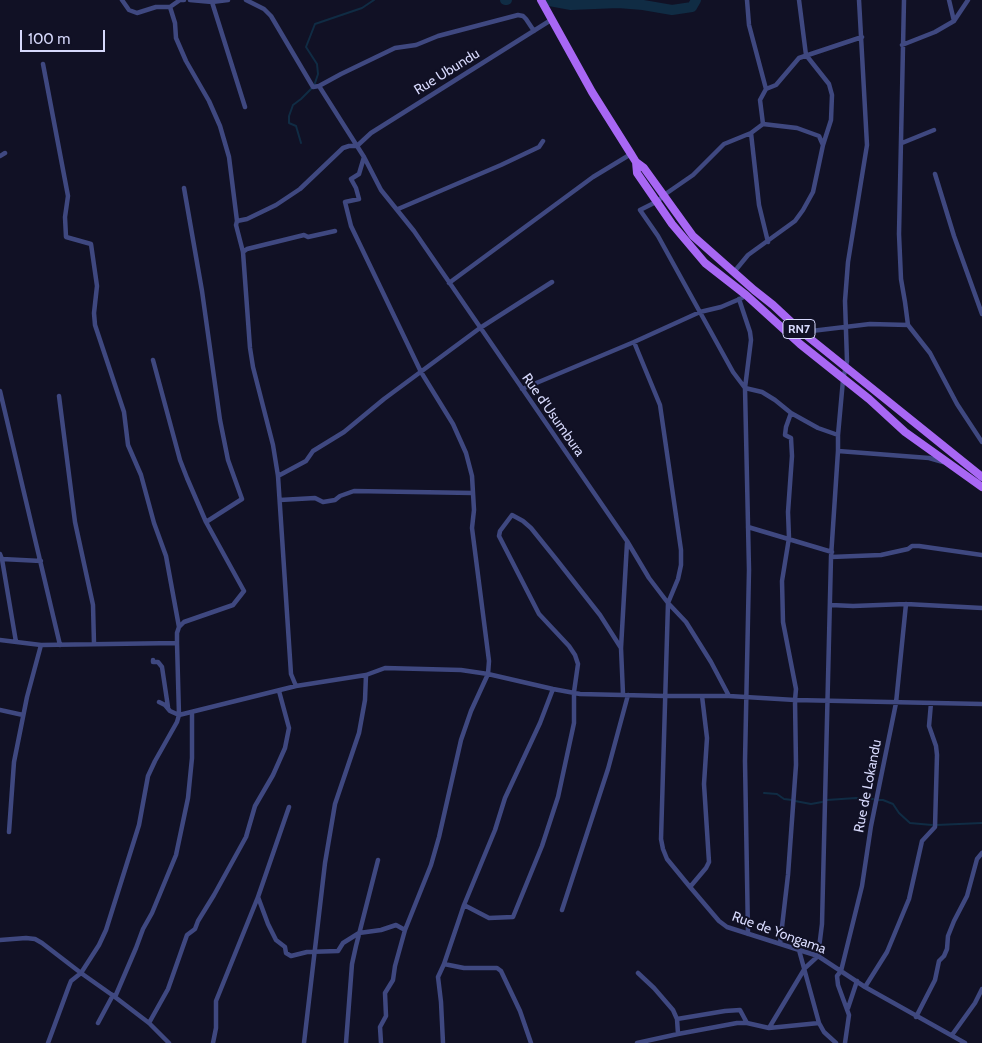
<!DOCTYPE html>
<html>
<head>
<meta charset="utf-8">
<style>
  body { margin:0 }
  #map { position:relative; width:982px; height:1043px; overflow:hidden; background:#111125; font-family:Cabin,sans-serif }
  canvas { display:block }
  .scale { position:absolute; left:20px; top:30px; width:85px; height:22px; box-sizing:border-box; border:2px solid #d7d9fc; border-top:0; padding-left:6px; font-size:15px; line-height:18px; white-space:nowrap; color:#d7d9fc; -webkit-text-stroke:4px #111125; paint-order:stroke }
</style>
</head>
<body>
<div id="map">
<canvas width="982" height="1043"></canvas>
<div class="scale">100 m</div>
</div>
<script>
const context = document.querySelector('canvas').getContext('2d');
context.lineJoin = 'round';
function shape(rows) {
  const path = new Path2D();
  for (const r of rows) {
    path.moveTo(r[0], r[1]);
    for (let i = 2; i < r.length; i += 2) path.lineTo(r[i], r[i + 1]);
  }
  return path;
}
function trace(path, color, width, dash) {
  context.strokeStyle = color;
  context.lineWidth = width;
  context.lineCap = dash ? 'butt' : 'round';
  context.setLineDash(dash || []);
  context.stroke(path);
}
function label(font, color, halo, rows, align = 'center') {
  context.font = font + ' Cabin,sans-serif';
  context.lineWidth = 4;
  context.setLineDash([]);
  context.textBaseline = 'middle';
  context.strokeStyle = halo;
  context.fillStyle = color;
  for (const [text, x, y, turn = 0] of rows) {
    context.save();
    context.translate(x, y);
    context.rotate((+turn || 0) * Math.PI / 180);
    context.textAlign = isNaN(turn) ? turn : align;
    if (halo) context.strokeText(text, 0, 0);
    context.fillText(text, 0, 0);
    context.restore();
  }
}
trace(shape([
  [301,143,296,126,289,123,289,116,293,105,301,99,314,86,318,74,317,64,306,47,315,24,362,8,374,0],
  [764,793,777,794,784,799,792,800],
  [827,800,856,798,873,799],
  [877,800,883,800,893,804,899,813,910,823,932,825],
  [795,801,811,804,822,802],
  [936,825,982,823]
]), '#102c44', 2);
trace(shape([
  [505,0,507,0],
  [544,0,571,5,618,3,643,5,672,10,692,7,696,0]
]), '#102c44', 10);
trace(shape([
  [122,0,129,10,137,13,156,7,170,7,180,0,184,0],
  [190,0,212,2,228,0],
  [246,0,264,9,271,16,313,87,319,86,341,74,395,48,416,45,438,36,518,15,523,16,526,19,534,31],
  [747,0,749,25,766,89,760,100,763,124],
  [799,0,806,55,829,84,832,95,831,120,823,145],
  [904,0,899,234,901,279,905,302,908,325,930,353,957,404,982,442],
  [949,0,954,21],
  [212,2,245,107],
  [170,7,175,23,176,38,186,61,209,101,220,126,229,157,237,221,236,225,243,252,250,348,253,367,273,445,278,476,291,674,296,686],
  [902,45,935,32,954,21,968,0],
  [43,64,68,196,65,217,66,237,91,244,97,286,94,313,95,325,124,412,128,445,141,475,154,523,166,556,179,627,177,633,177,643,179,715,296,686,366,675,385,668,461,670,488,674,553,689,580,694,665,696,729,696,795,700,982,704],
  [319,86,364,157,381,190,414,231,627,541,649,578,668,603,686,622,711,662,729,696],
  [766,89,776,85,799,58,862,37],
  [751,133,759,205,768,242],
  [902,143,934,130],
  [357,146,371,133,551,20],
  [0,156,5,153],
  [364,157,359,174,351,179,356,188,359,199,345,202,351,226,421,372,453,424,466,453,472,476,474,510,472,528,489,661,488,674,471,711,461,740,439,837,431,865,405,930,395,966,393,980,385,993,386,1016,380,1027,381,1043],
  [935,174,954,236,982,314],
  [184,188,202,291,220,420,228,460,242,499,206,522],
  [398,209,501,165,539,147,543,141],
  [237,221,247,219,276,205,300,189,343,148,349,146,357,146],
  [243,252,247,249,304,235,308,237,335,231],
  [734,272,748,255,795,221,803,210,813,192,823,145,819,136,797,128,763,124,751,133,724,144,693,175,664,195,658,201,640,210,658,236,733,372,745,388,762,392,775,400,791,413,818,428,838,435],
  [449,283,593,177,631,154],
  [739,299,750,332,751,340,745,388,749,570,745,761,748,934],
  [803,332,870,324,908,325],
  [634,342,660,405,681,550,681,565,678,579,668,603,661,839,663,849,667,859,690,887,719,921,727,927,818,956,865,987,965,1043],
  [153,360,180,460,187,478,206,522,244,591,233,605,184,622,179,627],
  [522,389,634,342,700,312,721,307,742,298],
  [0,391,60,645],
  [59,396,75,522,93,605,94,644],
  [838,451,929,458,943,462],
  [278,476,306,461,313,451,344,432,384,399,480,328,552,282],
  [280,500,315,498,323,502,335,500,340,496,354,491,473,493],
  [748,527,832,552],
  [0,554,2,559,41,561],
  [831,557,881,555,908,549,912,546,919,546,982,555],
  [2,559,16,642],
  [831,605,853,606,906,604,982,608],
  [0,640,41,645,177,643],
  [153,660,153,662,158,662,162,667,168,707],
  [623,694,621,648,627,543],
  [0,710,23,715],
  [9,832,14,762,27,697,41,645],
  [690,887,706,868,709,862,704,784,707,738,702,696],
  [258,897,268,924,276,940,285,947,286,953,291,956,307,952,338,951,343,943,359,933,381,930,396,925,405,930],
  [464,905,489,918,513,917,542,846,558,797,574,723,574,692,578,664,575,655,569,646,539,614,499,536,500,531,512,515,523,521,531,528,556,559,600,615,621,648],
  [562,910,608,769,628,695],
  [0,940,26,938,35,939,42,943,81,973,115,997,149,1023,169,1043],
  [780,944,788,875,796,765,795,700,796,689,783,622,782,581,789,538,788,512,792,456,791,438,785,435,786,427,791,413],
  [799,950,819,1023,824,1032,836,1043],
  [444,964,464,968,497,968,501,971,520,1011,531,1043],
  [865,987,887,952,909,899,922,841,935,827,937,755,936,746,929,726,931,703],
  [115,997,136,948,143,929,152,913,176,855,188,798,192,758,192,713],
  [848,1008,857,981],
  [916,1017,935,980,939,961,944,956,947,949,948,936,954,921,967,896,977,859,982,853],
  [677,1019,725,1011,740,1010,747,1023],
  [98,1023,113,995],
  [149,1023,168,989,187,935,195,929,198,921,214,895,246,837,255,806,273,775,285,748,289,728,279,691],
  [769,1028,805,968,818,956,822,924,831,557,838,451,838,435,843,380,847,361,845,301,848,262,867,145,859,0],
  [678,1034,737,1023,747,1023,769,1028,819,1023],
  [952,1035,975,1003,982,989],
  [48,1043,69,986,71,981,81,973,99,945,106,930,139,825,148,776,155,761,177,722,179,715,170,711,165,705,159,702],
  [213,1043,216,1028,216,1001,258,897,289,807],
  [304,1043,325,863,335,804,359,733,365,700,366,675],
  [346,1043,352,964,356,946,378,860],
  [443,1043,441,1002,438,977,444,964,464,905,495,830,505,798,540,723,553,689],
  [637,1043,678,1034,677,1019,673,1010,654,988,638,973],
  [845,1043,849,1015,838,985,837,976,841,971,862,886,871,826,896,703,906,604]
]), '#3f4880', 4.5);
trace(shape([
  [541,0,592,92,631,154,636,162,644,168,693,236,754,290,773,305,802,332,982,477],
  [636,162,637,173,672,224,705,263,746,295,800,344,869,399,905,432,982,487]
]), '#a867f4', 8);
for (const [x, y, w] of [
  [799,329,32]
]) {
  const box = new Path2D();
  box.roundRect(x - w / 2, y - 9.5, w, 19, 4);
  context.fillStyle = '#111125';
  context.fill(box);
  trace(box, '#d7d9fc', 1);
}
label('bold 12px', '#d7d9fc', null, [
  ["RN7",799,329]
]);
label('14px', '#d7d9fc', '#111125', [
  ["Rue Ubundu",447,72,-32],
  ["Rue d'Usumbura",553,415,55],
  ["Rue de Lokandu",868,786,-79],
  ["Rue de Yongama",779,933,20]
]);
</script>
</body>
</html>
